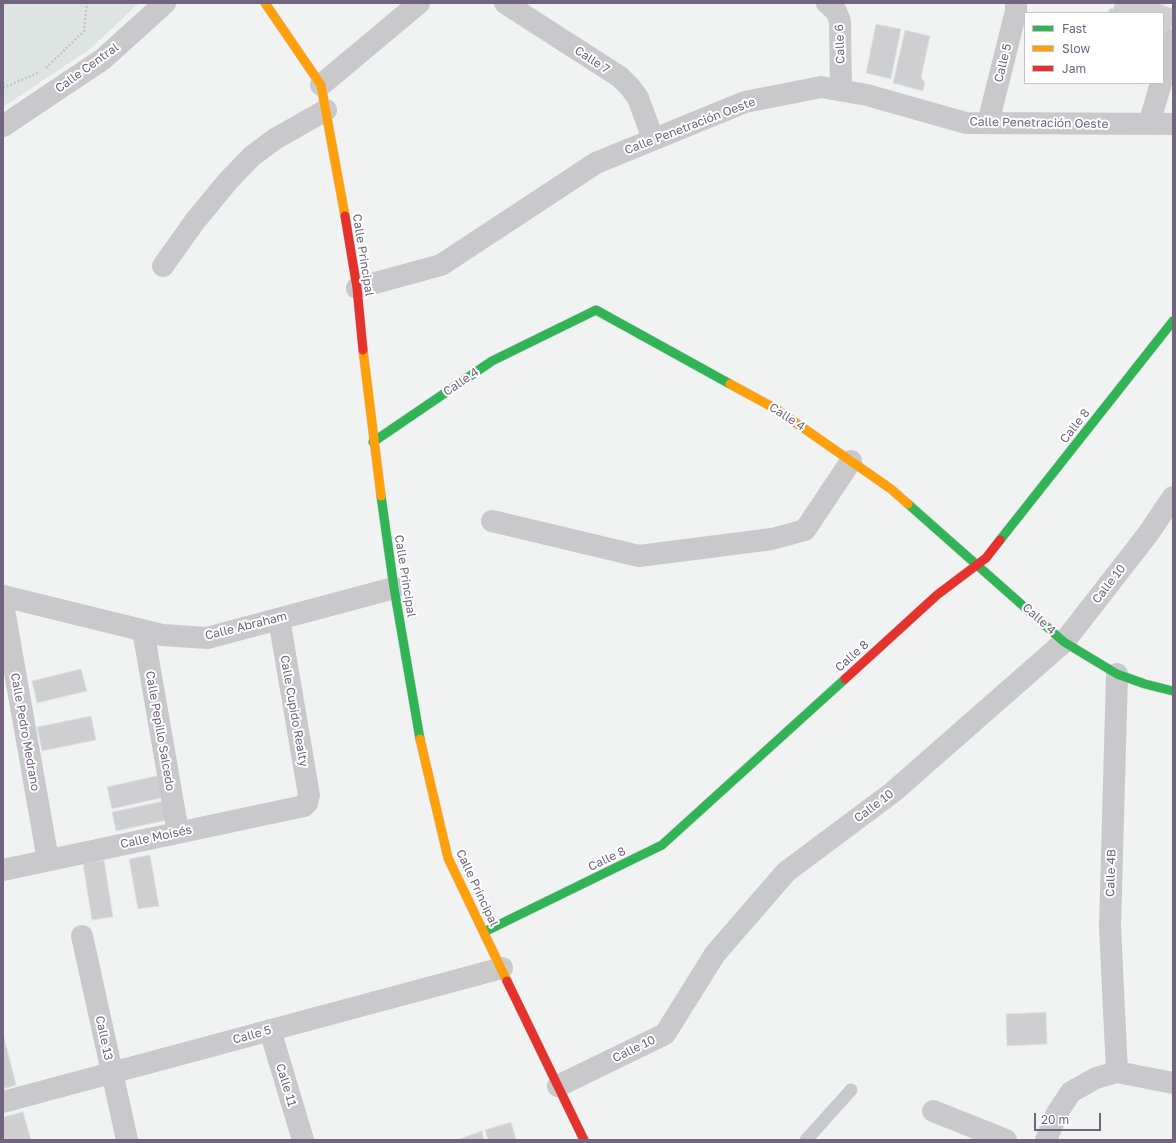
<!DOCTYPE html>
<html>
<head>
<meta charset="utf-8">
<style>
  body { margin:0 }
  #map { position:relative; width:1176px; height:1143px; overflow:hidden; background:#f0f3f1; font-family:"Golos Text",sans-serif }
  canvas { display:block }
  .frame { position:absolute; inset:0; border:4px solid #71647f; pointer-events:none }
  .legend { position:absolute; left:1024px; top:12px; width:140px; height:72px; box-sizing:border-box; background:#fff; border:1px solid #c6c1cc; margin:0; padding:5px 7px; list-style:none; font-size:12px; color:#71647f }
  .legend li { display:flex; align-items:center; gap:8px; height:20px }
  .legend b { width:20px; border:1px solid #c6c1cc }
  .scale { position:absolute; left:1034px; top:1113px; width:67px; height:18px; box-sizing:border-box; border:2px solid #71647f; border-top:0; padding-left:5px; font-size:12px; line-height:14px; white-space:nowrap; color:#71647f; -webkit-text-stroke:3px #fff; paint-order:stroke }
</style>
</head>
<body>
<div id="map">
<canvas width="1176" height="1143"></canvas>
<div class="frame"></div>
<ul class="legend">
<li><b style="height:5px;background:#30b455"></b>Fast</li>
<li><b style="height:5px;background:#ff9f0a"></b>Slow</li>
<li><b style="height:5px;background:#e5322d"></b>Jam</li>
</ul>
<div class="scale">20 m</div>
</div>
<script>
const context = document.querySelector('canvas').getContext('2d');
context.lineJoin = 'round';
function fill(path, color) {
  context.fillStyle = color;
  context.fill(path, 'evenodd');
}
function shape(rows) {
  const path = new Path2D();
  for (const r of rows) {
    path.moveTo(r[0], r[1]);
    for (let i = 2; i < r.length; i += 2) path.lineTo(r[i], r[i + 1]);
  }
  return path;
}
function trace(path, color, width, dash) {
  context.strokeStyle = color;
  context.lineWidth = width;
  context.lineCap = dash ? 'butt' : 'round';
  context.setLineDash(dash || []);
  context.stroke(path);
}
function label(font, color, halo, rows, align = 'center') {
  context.font = font + ' "Golos Text",sans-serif';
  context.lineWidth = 4;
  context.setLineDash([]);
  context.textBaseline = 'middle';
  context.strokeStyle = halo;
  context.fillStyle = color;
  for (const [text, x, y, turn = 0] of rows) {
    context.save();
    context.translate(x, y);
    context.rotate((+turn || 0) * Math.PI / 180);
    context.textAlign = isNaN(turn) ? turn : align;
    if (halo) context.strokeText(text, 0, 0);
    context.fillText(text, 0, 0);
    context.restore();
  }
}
fill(shape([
  [3,3,139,3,90,49,3,107]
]), '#dee4e2');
const building = shape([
  [1115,3,1158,3,1173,9,1173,24,1169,35,1163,33,1163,13,1108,13,1110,8,1113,9,1115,3],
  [876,24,901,29,891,79,866,73,876,24],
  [905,30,930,36,921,78,925,82,923,91,893,83,905,30],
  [81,669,87,691,37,703,32,681,81,669],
  [91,716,96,740,42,751,37,727,91,716],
  [160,775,165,797,112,809,107,787,160,775],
  [164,801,168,820,116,831,112,812,164,801],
  [150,855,159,906,138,909,129,859,150,855],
  [104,860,113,917,92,920,83,864,104,860],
  [1046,1012,1047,1044,1007,1046,1006,1014,1046,1012],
  [3,1033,16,1085,3,1089,3,1033],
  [23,1112,31,1140,3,1140,3,1117,23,1112],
  [511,1122,516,1140,488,1140,485,1130,511,1122],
  [482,1131,484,1140,459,1140,459,1139,482,1131]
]);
fill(building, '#cfcfd1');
trace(building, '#e0e2e0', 1);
const fast = shape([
  [373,442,492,361,596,310,730,384],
  [381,496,394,588,420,739],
  [908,504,1064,642,1117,674,1145,684,1173,691],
  [1000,540,1173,321],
  [484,932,662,845,845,679]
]);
const slow = shape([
  [265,3,321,85,345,216],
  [363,350,381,496],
  [730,384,776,409,891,489,908,504],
  [420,739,448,858,507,981]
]);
const jam = shape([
  [345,216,357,288,363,350],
  [845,679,937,595,986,558,1000,540],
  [507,981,584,1140]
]);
trace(fast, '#cfcfd0', 10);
trace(slow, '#cfcfd0', 10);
trace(jam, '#cfcfd0', 10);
trace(shape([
  [46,68,84,31,87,3],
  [3,88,40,72]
]), '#c6c5c6', 2.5, [2, 2]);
trace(shape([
  [806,1140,851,1090]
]), '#c9c8ca', 13);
trace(shape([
  [505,3,620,77,630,87,638,98,653,139],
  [827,3,836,11,840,21,841,90],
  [1163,75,1173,40],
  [321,85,419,3],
  [988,123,1016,11,1016,3],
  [1149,124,1161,83],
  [3,126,103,59,165,3],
  [163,266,195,221,228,181,252,156,275,139,326,110],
  [357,288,441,265,596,163,745,102,821,87,867,95,966,123,1173,124],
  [492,521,639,556,772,539,805,530,851,461],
  [3,596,162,635,207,638,394,588],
  [3,604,48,860],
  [143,630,178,832],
  [3,870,304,806,307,803,309,795,279,619],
  [82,936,127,1140],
  [270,1030,303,1140],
  [1117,1072,1110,927,1117,674],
  [558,1086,665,1034,715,954,786,872,893,792,1064,642,1148,534,1173,497],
  [3,1102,502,968],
  [933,1111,1006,1140],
  [1046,1140,1057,1113,1071,1092,1096,1078,1117,1072,1173,1083]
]), '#c9c8ca', 22);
trace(fast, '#30b455', 9);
trace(slow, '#ff9f0a', 9);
trace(jam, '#e5322d', 9);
label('12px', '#71647f', '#fff', [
  ["Calle 6",840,44,-92],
  ["Calle 7",592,60,33],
  ["Calle 5",1003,63,-76],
  ["Calle Central",87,68,-36],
  ["Calle Penetración Oeste",1039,123,1],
  ["Calle Penetración Oeste",690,126,-21],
  ["Calle Principal",363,255,81],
  ["Calle 4",461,382,-34],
  ["Calle 4",787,417,33],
  ["Calle 8",1075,426,-52],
  ["Calle Principal",405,576,81],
  ["Calle 10",1109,584,-52],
  ["Calle 4",1039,619,42],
  ["Calle Abraham",246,626,-14],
  ["Calle 8",852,656,-42],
  ["Calle Cupido Realty",294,711,80],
  ["Calle Pepillo Salcedo",160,731,80],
  ["Calle Pedro Medrano",25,732,80],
  ["Calle 10",874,806,-37],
  ["Calle Moisés",156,837,-12],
  ["Calle 8",607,859,-26],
  ["Calle 4B",1111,873,-88],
  ["Calle Principal",477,888,65],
  ["Calle 5",252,1035,-15],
  ["Calle 13",104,1038,78],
  ["Calle 10",634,1049,-26],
  ["Calle 11",286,1085,73]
]);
</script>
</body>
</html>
